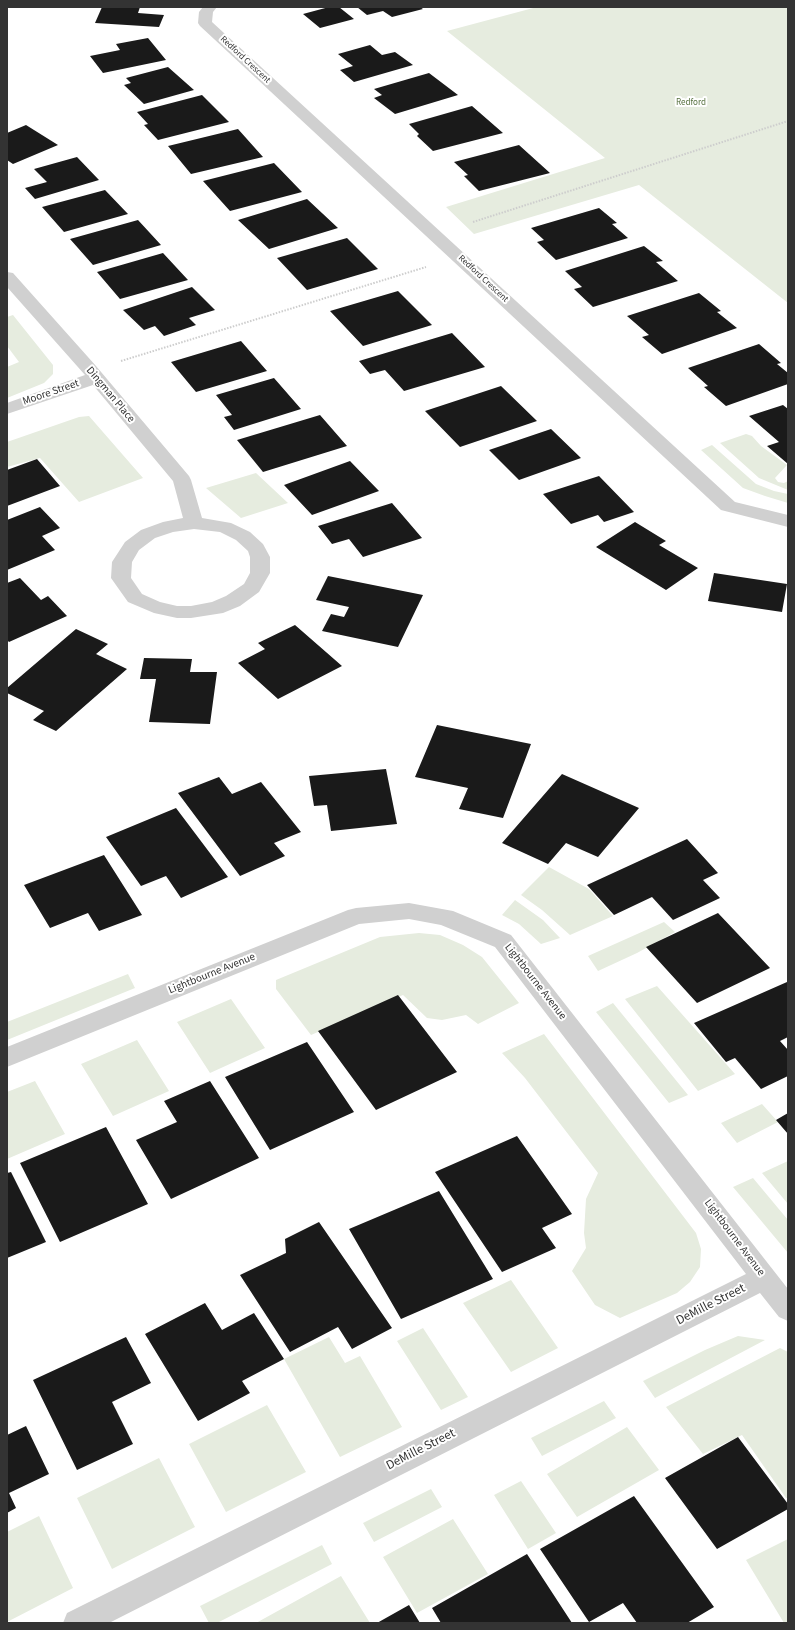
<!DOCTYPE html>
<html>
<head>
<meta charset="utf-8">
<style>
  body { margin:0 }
  #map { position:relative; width:795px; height:1630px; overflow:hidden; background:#fff; font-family:"Source Sans 3",sans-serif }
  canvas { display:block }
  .frame { position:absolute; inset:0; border:8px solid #333; pointer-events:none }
</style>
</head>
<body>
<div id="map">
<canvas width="795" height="1630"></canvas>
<div class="frame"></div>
</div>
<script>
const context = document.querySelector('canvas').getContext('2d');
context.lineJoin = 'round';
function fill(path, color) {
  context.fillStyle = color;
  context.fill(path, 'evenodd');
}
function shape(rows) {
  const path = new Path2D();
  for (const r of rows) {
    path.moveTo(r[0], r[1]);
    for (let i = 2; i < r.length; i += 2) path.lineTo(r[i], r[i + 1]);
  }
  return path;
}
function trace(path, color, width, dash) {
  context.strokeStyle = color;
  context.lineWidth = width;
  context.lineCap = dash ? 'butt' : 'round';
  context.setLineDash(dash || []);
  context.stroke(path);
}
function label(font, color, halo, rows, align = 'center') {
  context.font = font + ' "Source Sans 3",sans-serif';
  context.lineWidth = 4;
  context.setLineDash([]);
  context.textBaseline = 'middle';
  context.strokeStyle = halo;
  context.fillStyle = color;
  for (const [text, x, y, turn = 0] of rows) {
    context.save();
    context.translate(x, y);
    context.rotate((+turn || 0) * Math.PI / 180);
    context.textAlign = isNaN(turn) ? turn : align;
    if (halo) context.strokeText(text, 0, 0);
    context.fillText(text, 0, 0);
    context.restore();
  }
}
fill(shape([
  [537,7,788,7,788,303,639,185,474,234,446,207,605,158,447,31],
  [13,315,53,365,53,374,44,383,7,398,7,367,19,362,7,346,7,317],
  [89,416,143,478,79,502,40,458,7,467,7,442,79,417],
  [746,434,752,436,761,446,787,465,775,478,778,482,784,483,788,481,788,490,759,478,720,443],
  [712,445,756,484,774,491,788,494,788,503,765,496,743,488,701,450],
  [256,473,288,503,241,518,206,488],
  [549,867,589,889,613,916,570,935,542,910,521,895],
  [515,900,543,920,560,938,541,944,519,924,502,915],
  [664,922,675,932,637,953,598,971,588,956],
  [419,933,440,935,463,945,482,957,519,1003,478,1024,466,1015,442,1020,427,1018,403,995,311,1035,276,989,276,980,380,937],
  [128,974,135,988,7,1040,7,1022],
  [657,986,735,1074,698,1091,625,999],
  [231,999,265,1048,210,1073,177,1022],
  [613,1003,688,1095,669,1103,596,1012],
  [544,1034,696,1233,701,1249,700,1267,690,1282,677,1293,620,1318,595,1305,572,1271,586,1248,584,1233,586,1199,598,1173,525,1078,502,1053],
  [137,1040,169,1091,113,1116,81,1064],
  [35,1081,65,1134,7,1159,7,1092],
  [762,1104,778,1122,737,1143,721,1123],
  [788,1161,788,1204,762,1173],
  [753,1178,788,1220,788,1253,733,1187],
  [511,1280,558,1348,511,1372,463,1303],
  [423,1328,468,1397,441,1410,397,1341],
  [738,1336,765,1340,655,1398,643,1381,705,1350],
  [329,1337,345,1363,360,1356,402,1427,340,1457,284,1359],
  [780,1348,788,1352,788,1498,786,1498,742,1435,703,1454,666,1407],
  [604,1401,616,1418,542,1456,531,1438],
  [267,1405,306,1472,226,1512,189,1444],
  [627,1427,659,1470,577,1517,547,1474],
  [159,1458,195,1527,112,1569,77,1498],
  [521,1481,556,1533,528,1549,494,1495],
  [431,1489,442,1507,374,1542,363,1523],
  [39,1516,73,1588,7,1622,7,1532],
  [453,1519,488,1574,417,1613,383,1557],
  [788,1539,788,1623,784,1623,746,1560],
  [322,1545,332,1564,217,1623,209,1623,200,1606],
  [341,1576,370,1623,256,1623]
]), '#e6ecdf');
fill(shape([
  [102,7,140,7,138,13,164,15,159,27,95,23],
  [329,7,339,7,354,19,320,28,303,14],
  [357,7,420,7,423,9,392,17,383,11,367,15],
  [148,38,166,60,103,73,90,56,120,50,116,44],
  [370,45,382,55,395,52,413,65,354,82,340,70,353,66,338,54],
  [168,67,194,90,144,104,124,85,131,83,126,78],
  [429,73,458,95,395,114,374,98,382,95,374,89],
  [202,95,229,122,158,140,144,125,148,124,137,112],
  [472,106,503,133,433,151,417,136,419,134,409,124],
  [26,125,58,145,13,164,7,160,7,133],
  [238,129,263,157,191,174,168,146],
  [519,145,550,173,479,191,464,176,468,175,454,162],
  [77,157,99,180,35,199,25,188,47,182,34,169],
  [274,163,302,192,230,211,203,181],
  [105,190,128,214,64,232,42,207],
  [307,199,338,228,269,249,238,220],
  [599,208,617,223,612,224,628,238,556,260,537,242,544,240,531,228],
  [138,220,161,245,93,265,70,239],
  [347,238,378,269,307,290,277,258],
  [644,246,663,261,656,262,678,281,593,307,574,289,582,287,565,271],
  [163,253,188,280,120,299,97,272],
  [192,287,215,310,189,318,196,325,164,336,155,326,144,330,123,310],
  [398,291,432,325,363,346,330,311],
  [699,293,721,311,717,312,737,328,662,354,642,337,649,335,627,316],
  [452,333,485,367,404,391,385,370,370,374,359,361],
  [241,341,267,371,196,392,171,362],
  [759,344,781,363,777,364,788,373,788,384,726,406,704,387,708,386,688,368],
  [274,378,301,409,234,430,224,417,232,415,216,395],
  [501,386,537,421,460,447,425,411],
  [783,405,788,409,788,464,767,446,779,442,749,416],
  [320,415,347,446,263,472,237,440],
  [551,429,581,458,519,480,489,450],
  [37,459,60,486,7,506,7,470],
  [350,461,379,491,312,515,284,485],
  [599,476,634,512,604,522,598,515,571,524,543,494],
  [392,503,422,538,363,557,349,539,332,544,318,526],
  [40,507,60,528,42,536,55,550,7,570,7,520],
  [635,522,666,541,659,545,698,568,666,590,596,547],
  [714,573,787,584,782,612,708,601],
  [328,576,423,595,398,647,322,631,331,614,344,617,349,607,316,600],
  [20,578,41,600,48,596,67,616,9,642,7,640,7,583],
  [295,625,342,666,278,699,238,663,265,649,258,643],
  [76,629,108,644,96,654,127,669,56,731,33,720,44,711,7,693,7,688],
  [144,658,192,659,190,672,217,672,210,724,149,722,156,679,140,679],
  [437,725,531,744,503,818,459,809,468,788,415,777],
  [386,769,397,824,331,831,327,805,314,806,309,776],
  [562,774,639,808,598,857,566,843,548,864,502,843],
  [219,777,232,794,261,782,301,832,274,843,285,856,240,876,178,793],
  [176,808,228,877,181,898,166,876,141,886,106,837],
  [687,839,718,873,703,880,720,898,673,920,652,897,614,915,587,885],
  [104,855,142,915,99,931,88,913,50,928,24,885],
  [718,913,770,968,697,1003,646,947],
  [787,982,788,983,788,1037,780,1041,788,1050,788,1076,761,1089,735,1058,726,1062,694,1023],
  [398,995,457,1072,376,1110,318,1031],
  [307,1042,354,1112,270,1150,225,1077],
  [210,1081,259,1158,171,1199,136,1140,177,1122,164,1101],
  [788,1113,788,1134,776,1120],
  [106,1127,148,1204,60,1242,20,1163],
  [517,1136,572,1214,542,1228,556,1248,502,1272,435,1172],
  [11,1172,46,1242,7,1258,7,1173],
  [439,1191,493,1279,401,1319,349,1229],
  [319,1222,392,1328,352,1349,338,1327,290,1352,240,1275,286,1253,285,1239],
  [205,1303,222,1330,254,1313,284,1359,242,1381,250,1393,198,1421,145,1334],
  [126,1337,151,1383,112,1402,133,1444,77,1470,33,1380],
  [26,1426,49,1474,9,1493,16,1508,7,1513,7,1435],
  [738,1437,788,1504,788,1509,717,1549,665,1478],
  [634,1496,714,1607,687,1623,637,1623,623,1603,589,1622,540,1549],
  [527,1554,572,1623,441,1623,432,1608],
  [409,1605,420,1623,377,1623]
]), '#1a1a1a');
trace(shape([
  [473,222,788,121],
  [121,361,426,267]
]), '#cdcdcd', 2, [1.5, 1.5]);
fill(shape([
  [203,7,217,7,213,12,212,22,735,502,788,515,788,527,721,510,200,26,198,23,199,12,203,7],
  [7,272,13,273,96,366,189,476,191,480,202,518,231,523,250,532,263,544,270,557,270,573,259,592,240,606,223,613,191,618,177,618,154,613,128,602,111,578,112,562,125,542,141,530,163,522,183,518,173,481,93,385,7,414,7,403,85,375,7,287,7,272],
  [194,529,220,532,236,540,248,551,250,557,250,573,244,584,226,596,212,602,191,606,177,606,160,602,142,594,131,578,132,562,139,550,155,538,173,532,194,529],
  [409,903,453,911,511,935,788,1289,788,1321,779,1317,760,1293,109,1623,63,1623,67,1613,746,1274,495,947,441,925,409,919,359,924,7,1067,7,1047,348,910,356,908,409,903]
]), '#d0d0d0');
label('9px', '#333', '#fff', [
  ["Redford Crescent",245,60,43],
  ["Redford Crescent",483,279,43]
]);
label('9px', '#56703f', '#fff', [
  ["Redford",691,103]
]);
label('11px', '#333', '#fff', [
  ["Moore Street",51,393,-19],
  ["Dingman Place",110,395,50],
  ["Lightbourne Avenue",212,974,-22],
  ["Lightbourne Avenue",535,982,52],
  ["Lightbourne Avenue",734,1238,53]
]);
label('13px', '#333', '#fff', [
  ["DeMille Street",711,1305,-27],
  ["DeMille Street",421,1450,-27]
]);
</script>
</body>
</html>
